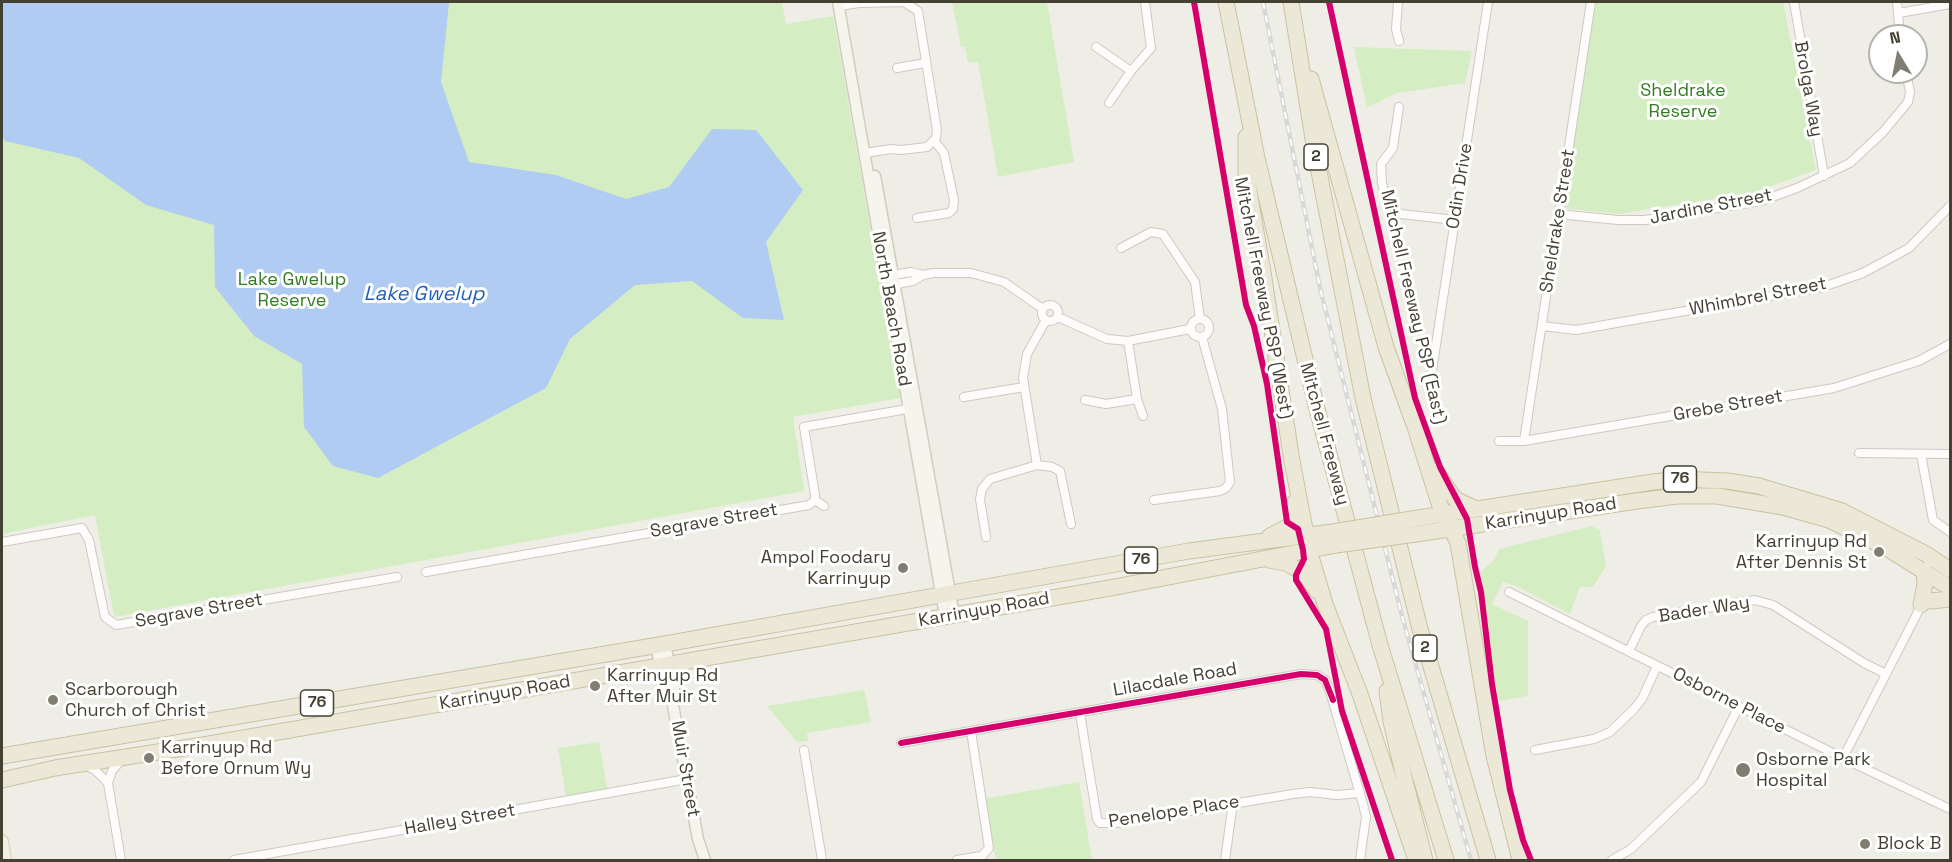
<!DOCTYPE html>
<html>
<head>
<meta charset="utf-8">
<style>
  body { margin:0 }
  #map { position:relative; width:1952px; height:862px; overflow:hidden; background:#efeee6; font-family:"Space Grotesk",sans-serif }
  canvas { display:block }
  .frame { position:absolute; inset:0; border:3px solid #454132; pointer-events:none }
  .north { position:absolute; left:1868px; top:24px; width:60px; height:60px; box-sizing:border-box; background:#fff; border:2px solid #b5b3ad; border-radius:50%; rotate:350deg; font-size:16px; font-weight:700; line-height:24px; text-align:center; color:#454132 }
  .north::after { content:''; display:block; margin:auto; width:21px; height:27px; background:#807e71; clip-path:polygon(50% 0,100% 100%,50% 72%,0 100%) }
</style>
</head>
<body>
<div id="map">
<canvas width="1952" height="862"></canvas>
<div class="frame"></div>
<div class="north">N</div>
</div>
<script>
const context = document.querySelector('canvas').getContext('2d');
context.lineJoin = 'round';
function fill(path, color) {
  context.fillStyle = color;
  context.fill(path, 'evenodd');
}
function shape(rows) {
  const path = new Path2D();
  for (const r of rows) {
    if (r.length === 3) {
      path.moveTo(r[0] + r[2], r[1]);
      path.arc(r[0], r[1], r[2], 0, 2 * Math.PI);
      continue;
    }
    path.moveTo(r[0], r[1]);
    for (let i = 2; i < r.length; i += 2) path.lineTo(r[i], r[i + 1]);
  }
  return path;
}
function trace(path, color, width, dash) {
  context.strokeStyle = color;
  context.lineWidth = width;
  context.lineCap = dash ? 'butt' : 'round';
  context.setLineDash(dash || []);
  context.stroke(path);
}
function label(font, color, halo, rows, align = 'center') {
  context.font = font + ' "Space Grotesk",sans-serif';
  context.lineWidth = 6;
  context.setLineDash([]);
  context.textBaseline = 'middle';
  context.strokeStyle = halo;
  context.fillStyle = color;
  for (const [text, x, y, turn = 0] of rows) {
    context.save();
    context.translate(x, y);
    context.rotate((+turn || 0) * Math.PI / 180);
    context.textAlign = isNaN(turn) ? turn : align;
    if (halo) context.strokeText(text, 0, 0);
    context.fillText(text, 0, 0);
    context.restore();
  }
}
fill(shape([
  [2,2,782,2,786,24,833,16,900,398,793,417,804,491,114,617,95,515,2,534],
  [952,2,1047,2,1074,162,998,177,978,62,968,63,965,47,961,47],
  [1596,2,1783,2,1816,170,1752,193,1619,214,1563,208],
  [1354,47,1472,51,1465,83,1397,93,1367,108],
  [1592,526,1600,531,1606,566,1593,587,1580,587,1570,614,1516,586,1503,582,1492,604,1528,621,1528,696,1499,701,1475,577,1494,560,1499,549],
  [864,690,871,722,807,733,808,741,797,742,767,706],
  [599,742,608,793,566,797,558,748],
  [1079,782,1092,860,996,860,983,799]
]), '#d5edc3');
fill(shape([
  [2,2,449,2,441,82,469,162,556,175,626,199,669,187,712,129,756,130,803,190,766,242,784,320,743,318,692,281,635,285,570,339,546,388,378,478,333,466,304,427,302,364,254,336,215,287,214,225,146,205,79,158,5,141,2,136]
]), '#b1ccf2');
const street = shape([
  [1398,2,1396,29,1399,41],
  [1794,2,1824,176],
  [1897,2,1900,36],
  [839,6,859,3,904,2,918,11,937,130,936,138,927,147,901,150,891,149,865,153],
  [1899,13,1950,4],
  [1096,47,1131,71],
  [897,68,925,63],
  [1109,103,1131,71,1151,48,1145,2],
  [1399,107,1393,148,1381,164,1382,183,1387,204,1392,210,1401,214,1455,220],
  [1558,214,1618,220,1645,220,1761,201,1797,188,1850,163,1883,132,1908,102,1910,92,1906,72],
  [917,218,949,213,953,209,954,200,944,153,935,142],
  [1121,248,1151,232,1163,234,1195,282,1200,319],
  [888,276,911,272,923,275],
  [891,285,913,281,923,275,933,273,971,273,1004,282,1043,309],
  [1050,313,8],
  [1058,317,1107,339,1128,341,1190,329],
  [1200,328,9],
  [1542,326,1576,330,1823,287,1863,273,1909,248,1950,206],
  [1128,341,1137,399,1143,416],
  [1432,371,1488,2],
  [964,397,1024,387],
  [1085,400,1106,404,1137,399],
  [1499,441,1524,441,1834,388,1919,361,1950,344],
  [1524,441,1591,2],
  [1859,453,1950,454],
  [1921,454,1933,520,1950,532],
  [1037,465,1023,378,1027,354,1046,320],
  [815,500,824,506],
  [1154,500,1220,491,1226,488,1230,482,1222,409,1202,337],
  [986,537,980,499,982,489,990,479,1037,465,1052,467,1060,471,1071,524],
  [2,542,82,528,89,540,105,617,116,625,397,577],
  [426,572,809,505,815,500,815,495,804,427,913,408],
  [1509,592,1855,764,1950,809],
  [1629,651,1641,626,1646,620,1653,617,1755,600,1773,605,1864,663,1886,674],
  [1080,713,1097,819,1100,823,1117,823,1293,794,1310,792,1337,795,1360,793],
  [901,743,1301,674,1317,675,1325,680,1329,688,1363,804,1366,817,1360,860],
  [804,750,822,860],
  [1535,750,1594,739,1610,732,1634,709,1642,699,1657,666],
  [1843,758,1922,604],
  [85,765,95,770,108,783],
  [121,860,108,783,112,771,122,759],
  [234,860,687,779],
  [957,860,982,856,989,848,971,731],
  [1225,860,1233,803],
  [1612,860,1631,849,1701,782,1739,706]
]);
const secondary = shape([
  [838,2,945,616],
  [875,176,954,615],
  [665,644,674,690,672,700,698,839,705,860],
  [656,646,666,692,672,700]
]);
const primary = shape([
  [2,841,5,860]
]);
const highway = shape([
  [1226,2,1257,158,1316,405,1380,645,1446,860],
  [1291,2,1315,151,1363,398,1420,629,1488,860],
  [1311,79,1386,347,1415,427,1439,503,1458,543,1494,756,1520,860],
  [1246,137,1246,174,1263,272,1292,461,1309,550,1325,604,1360,694,1416,860],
  [1436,471,1455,499,1474,508],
  [1412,519,1653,482,1678,479,1727,481,1759,486,1842,511,1926,554,1950,570],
  [1416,534,1637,501,1677,496,1717,496,1783,507,1829,520,1885,547,1950,588],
  [1270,536,1291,525,1295,514,1295,502],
  [1269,560,1286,563,1298,570,1307,577,1317,591],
  [1931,601,1950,599],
  [1921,605,1925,584,1924,570],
  [1387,691,1391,721,1403,773,1425,860],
  [2,756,665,644,1189,551,1333,532],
  [2,780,55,768,203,745,1110,588,1336,545]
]);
trace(street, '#cbcac2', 10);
trace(secondary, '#cfcebc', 13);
trace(primary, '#d4d0b1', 14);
trace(highway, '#cac29f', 17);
trace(street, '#fdfcfb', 8);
trace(secondary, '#f6f5ed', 10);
trace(primary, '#f0efe2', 12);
trace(highway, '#ece8d7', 15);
const rail = shape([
  [1263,2,1320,288,1402,616,1471,860]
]);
trace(rail, '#d8d8d7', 4.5);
trace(rail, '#fff', 2, [7]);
const highwayBridge = shape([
  [1333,532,1412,519],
  [1336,545,1416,534]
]);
trace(highwayBridge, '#cac29f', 17, []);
trace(highwayBridge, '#ece8d7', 15);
trace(shape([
  [1194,2,1246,305,1254,326,1267,384,1287,522,1298,529,1303,550,1304,559,1296,575,1296,580,1326,629,1342,711,1392,860],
  [1329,2,1415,398,1440,467,1467,519,1475,567,1481,592,1492,684,1510,790,1523,840,1531,860],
  [901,743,1301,674,1317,675,1325,680,1333,700]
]), '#d6006c', 6);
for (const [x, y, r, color] of [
  [1879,552,6,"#807e71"],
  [903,568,6,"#807e71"],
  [595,686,6,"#807e71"],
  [53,700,6,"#807e71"],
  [149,758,6,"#807e71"],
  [1743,770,8,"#807e71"],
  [1865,844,6,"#807e71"]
]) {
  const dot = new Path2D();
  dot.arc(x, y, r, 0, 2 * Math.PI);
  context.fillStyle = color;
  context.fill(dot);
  trace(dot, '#fff', 2);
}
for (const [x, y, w] of [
  [1316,157,24],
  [1680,479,33],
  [1141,560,33],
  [1425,648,24],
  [317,703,33]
]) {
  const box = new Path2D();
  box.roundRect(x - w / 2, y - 13, w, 26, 4.5);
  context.fillStyle = '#fff';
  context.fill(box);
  trace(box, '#454132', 1.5);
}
label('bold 16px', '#454132', null, [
  ["2",1316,157],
  ["76",1680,479],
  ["76",1141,560],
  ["2",1425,648],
  ["76",317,703]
]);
label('18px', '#454132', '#fff', [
  ["Brolga Way",1808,89,80],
  ["Odin Drive",1460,186,-81],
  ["Jardine Street",1711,207,-11],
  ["Sheldrake Street",1558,221,-81],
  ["Whimbrel Street",1758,297,-11],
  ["Mitchell Freeway PSP (West)",1263,298,79],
  ["Mitchell Freeway PSP (East)",1413,307,77],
  ["North Beach Road",891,309,80],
  ["Grebe Street",1728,406,-10],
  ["Mitchell Freeway",1324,434,75],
  ["Karrinyup Road",1551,514,-9],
  ["Segrave Street",714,521,-10],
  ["Karrinyup Road",984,610,-10],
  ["Bader Way",1704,610,-9],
  ["Segrave Street",199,611,-10],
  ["Lilacdale Road",1175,680,-10],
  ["Karrinyup Road",505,693,-10],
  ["Osborne Place",1729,701,27],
  ["Muir Street",685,769,80],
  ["Penelope Place",1174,812,-9],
  ["Halley Street",460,820,-10]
]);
label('18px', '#327c20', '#fff', [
  ["Sheldrake",1683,91],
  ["Reserve",1683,112],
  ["Lake Gwelup",292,280],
  ["Reserve",292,301]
]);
label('18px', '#454132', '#fff', [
  ["Karrinyup Rd",1867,542,"right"],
  ["After Dennis St",1867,563,"right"],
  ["Ampol Foodary",891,558,"right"],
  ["Karrinyup",891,579,"right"],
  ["Karrinyup Rd",607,676],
  ["After Muir St",607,697],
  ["Scarborough",65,690],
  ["Church of Christ",65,711],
  ["Karrinyup Rd",161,748],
  ["Before Ornum Wy",161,769],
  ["Osborne Park",1756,760],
  ["Hospital",1756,781],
  ["Block B",1877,844]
], 'left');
label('italic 20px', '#215ebb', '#fff', [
  ["Lake Gwelup",424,295]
]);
</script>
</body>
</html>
